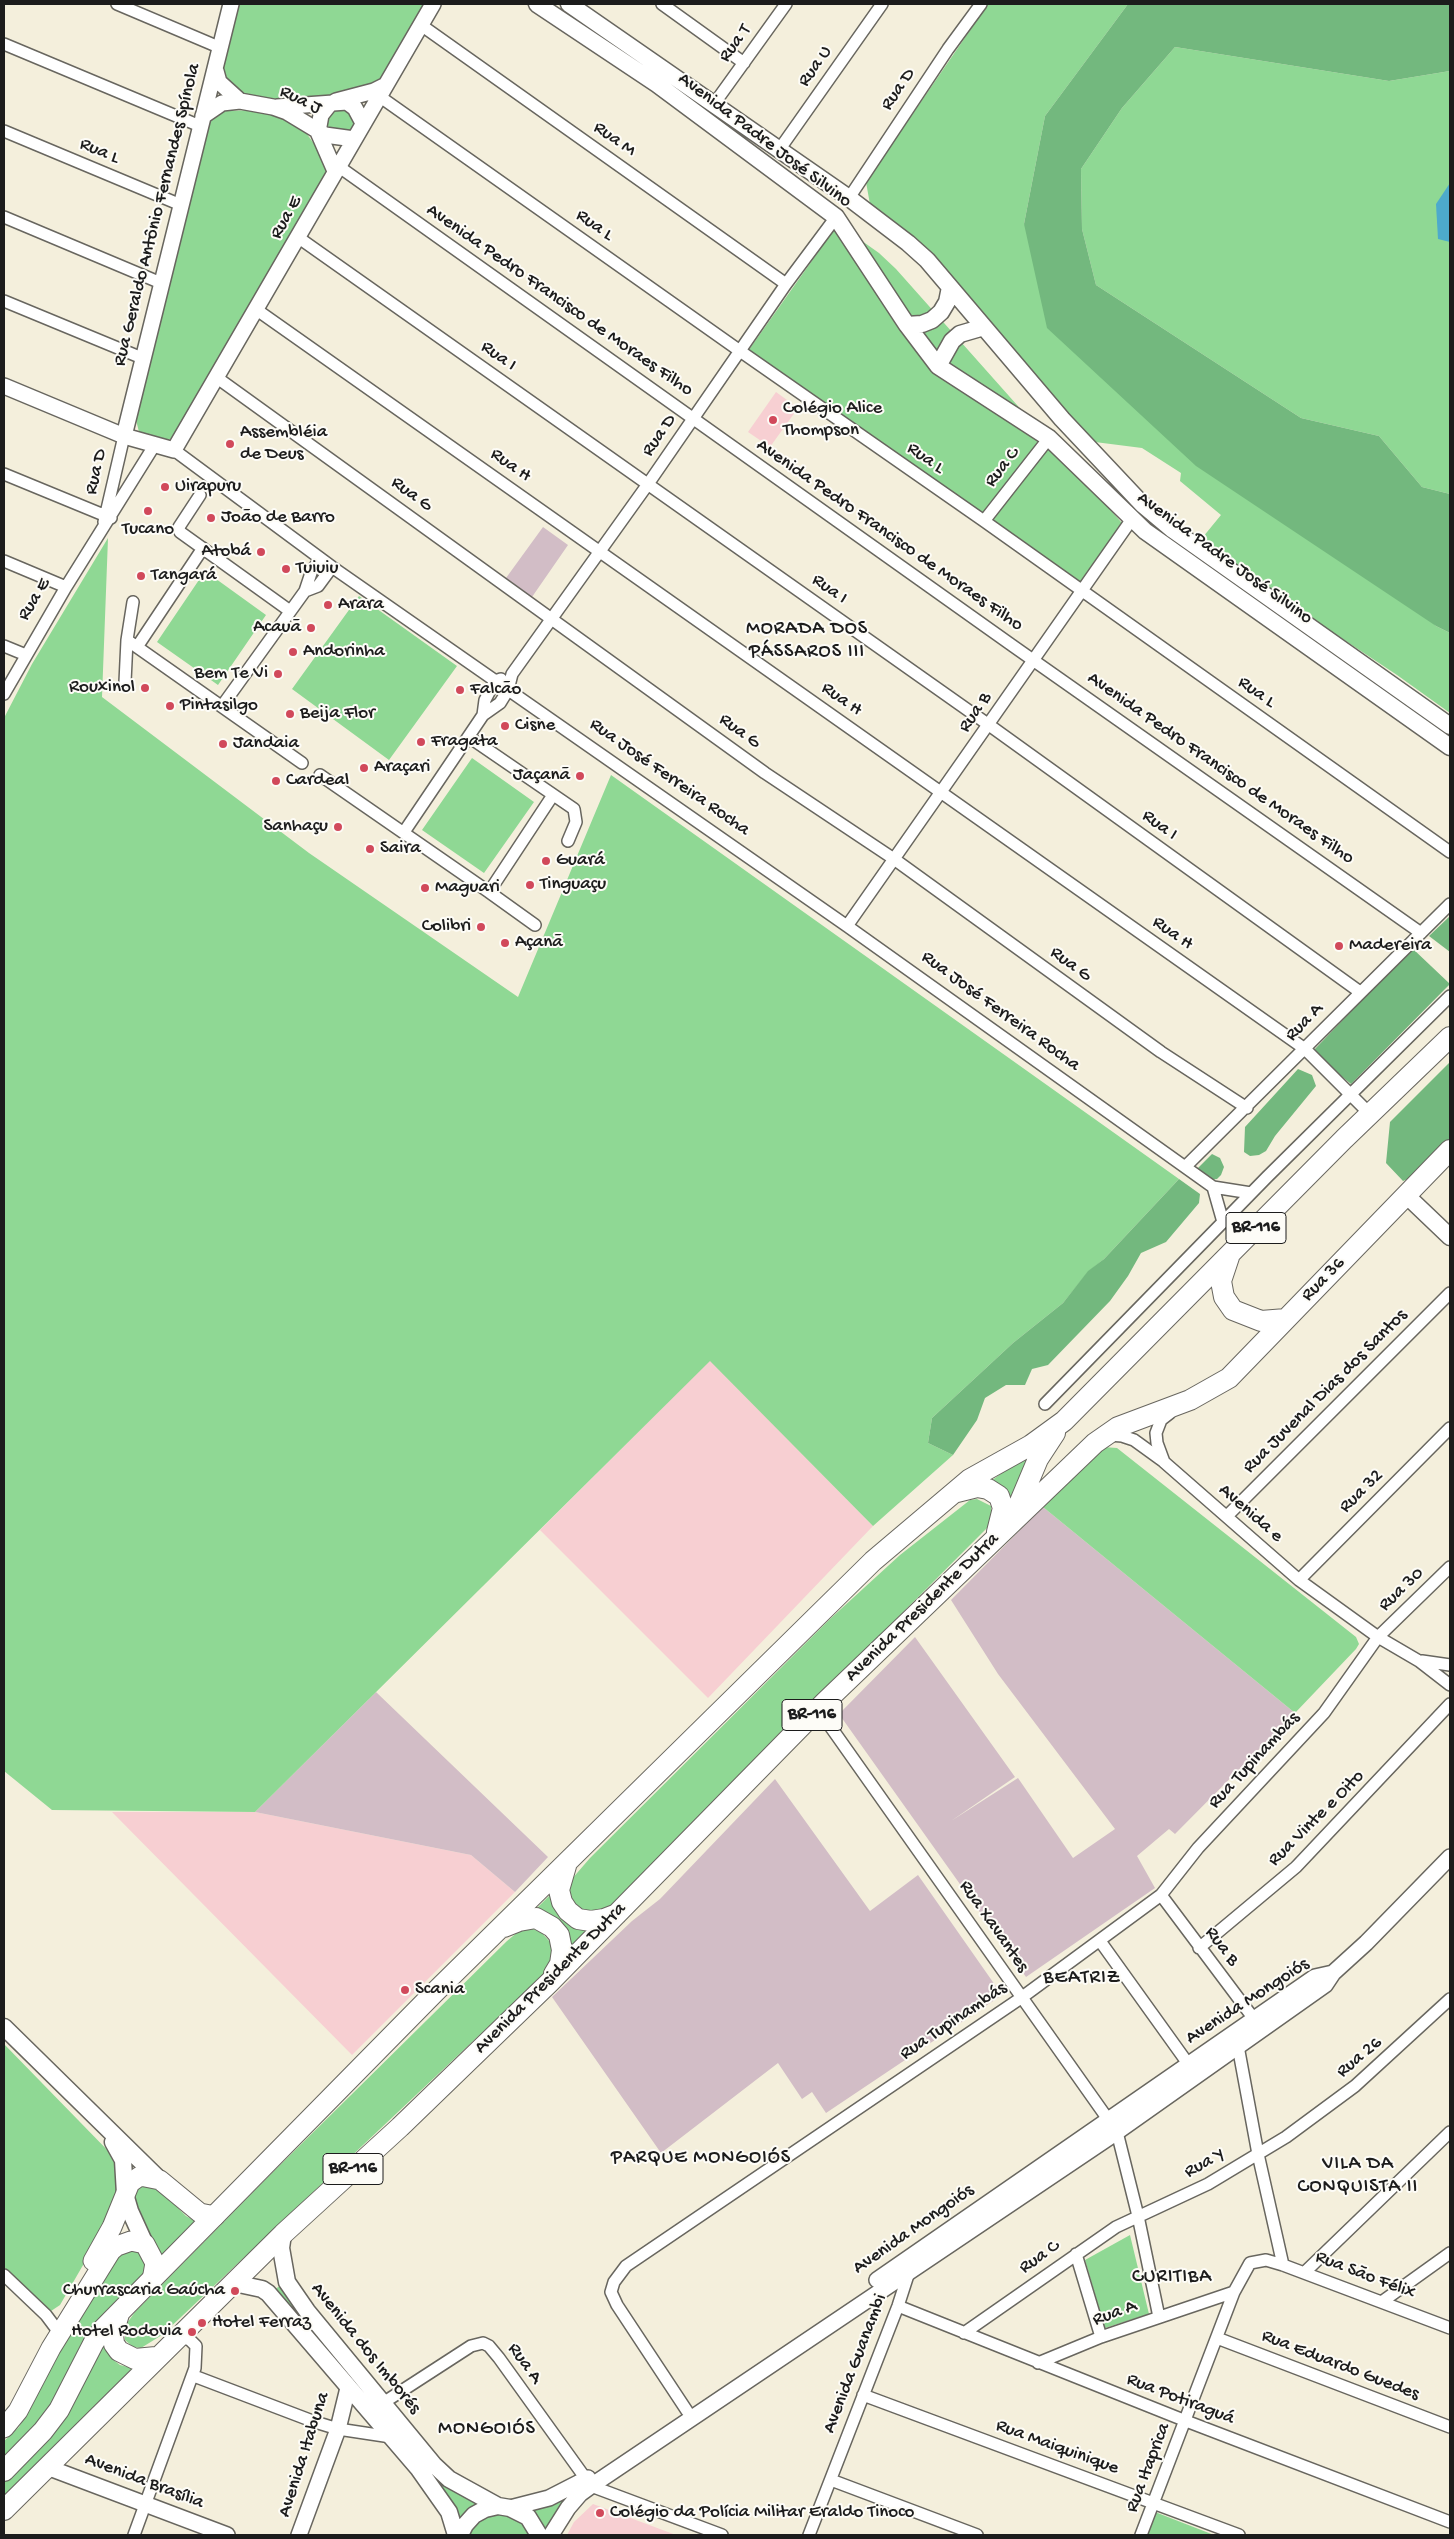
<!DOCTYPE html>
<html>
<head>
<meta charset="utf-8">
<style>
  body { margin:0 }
  #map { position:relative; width:1454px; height:2539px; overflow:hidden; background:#f4efdc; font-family:"Gochi Hand",sans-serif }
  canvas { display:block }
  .frame { position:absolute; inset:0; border:5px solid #1c1c1c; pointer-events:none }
</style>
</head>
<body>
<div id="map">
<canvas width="1454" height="2539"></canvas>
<div class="frame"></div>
</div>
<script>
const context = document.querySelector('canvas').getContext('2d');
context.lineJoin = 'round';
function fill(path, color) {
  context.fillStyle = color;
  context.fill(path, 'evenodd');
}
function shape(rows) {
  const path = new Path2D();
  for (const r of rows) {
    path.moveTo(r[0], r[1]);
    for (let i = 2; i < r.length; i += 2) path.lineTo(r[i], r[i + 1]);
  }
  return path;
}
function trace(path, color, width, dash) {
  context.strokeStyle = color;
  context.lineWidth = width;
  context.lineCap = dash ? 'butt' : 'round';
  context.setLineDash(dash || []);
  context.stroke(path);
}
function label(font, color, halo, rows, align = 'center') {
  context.font = font + ' "Gochi Hand",sans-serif';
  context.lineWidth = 4;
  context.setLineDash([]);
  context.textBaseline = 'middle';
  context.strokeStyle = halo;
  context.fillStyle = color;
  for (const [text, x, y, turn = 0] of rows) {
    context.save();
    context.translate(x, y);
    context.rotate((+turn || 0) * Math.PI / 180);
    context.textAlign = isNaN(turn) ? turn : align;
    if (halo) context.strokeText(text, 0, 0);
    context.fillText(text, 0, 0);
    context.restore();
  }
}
fill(shape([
  [776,392,798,408,770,447,748,432],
  [710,1360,873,1526,708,1698,540,1530],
  [112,1812,255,1812,471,1855,515,1892,352,2055],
  [593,2504,676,2535,567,2535,574,2522]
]), '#f7cfd2');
fill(shape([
  [543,527,568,545,532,597,506,578],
  [1043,1507,1295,1713,1175,1834,1169,1829,1137,1856,1155,1888,1026,1977,839,1714,915,1637,1015,1777,951,1821,1018,1778,1073,1858,1115,1829,998,1674,951,1600],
  [376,1692,548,1857,515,1892,471,1855,255,1812],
  [775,1779,870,1911,918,1875,1002,1995,826,2113,812,2092,802,2099,778,2063,661,2153,552,1997,632,1921,660,1899]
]), '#d2bdc6');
fill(shape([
  [236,4,426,4,383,78,374,86,316,99,290,102,241,97,228,88,223,72,225,47],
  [988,4,1128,4,1045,116,1024,224,1436,626,1450,633,1450,713,1397,675,1198,543,1221,515,1180,481,1181,473,1142,448,1087,441,871,210,866,182],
  [1175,47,1389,81,1450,71,1450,494,1422,487,1379,436,1301,418,1096,285,1082,229,1081,169,1122,108],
  [346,108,355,122,351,132,326,130,324,119,330,109],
  [253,110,281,117,304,130,320,152,327,169,325,180,176,436,162,443,140,436,135,416,204,127,213,117,226,111],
  [838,224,879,253,896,269,1122,523,1078,585,748,351],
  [108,538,102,697,309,853,518,997,611,775,1179,1179,1104,1259,1088,1272,1063,1303,1013,1343,932,1418,928,1443,953,1455,873,1526,710,1361,255,1812,52,1810,4,1771,4,718,32,664],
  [205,571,266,615,218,685,157,642],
  [359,596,457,666,389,760,292,689],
  [472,758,534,802,484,873,422,830],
  [1103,1447,1117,1448,1356,1637,1359,1644,1356,1649,1295,1713,1043,1507],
  [1037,1448,1026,1466,1009,1502,988,1483],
  [977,1499,991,1506,992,1523,610,1906,603,1910,590,1911,579,1908,573,1901,570,1891,571,1880,590,1858,830,1619,900,1555,970,1500],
  [553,1892,588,1929,571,1948,534,1911],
  [533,1929,542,1933,550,1942,552,1952,551,1963,543,1975,162,2335,141,2348,133,2347,125,2340,125,2326,135,2312,273,2172,507,1941,519,1931],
  [4,2044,117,2160,118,2187,105,2227,60,2305,51,2311,46,2309,4,2267],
  [141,2185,158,2188,186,2216,197,2222,160,2259,130,2204,133,2190],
  [1130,2235,1149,2314,1105,2328,1085,2260],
  [136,2250,143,2256,146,2273,41,2423,4,2460,4,2441,19,2427,76,2323,122,2251],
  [281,2285,440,2479,485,2504,458,2525,274,2290],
  [102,2341,111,2358,120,2365,128,2367,140,2367,4,2501,4,2481,42,2445],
  [576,2491,544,2535,525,2510],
  [503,2512,524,2523,532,2535,464,2535,483,2515],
  [1155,2512,1214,2535,1146,2535]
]), '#8fd894');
fill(shape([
  [1128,4,1450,4,1450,71,1389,81,1175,47,1122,108,1081,169,1082,229,1096,285,1301,418,1379,436,1422,487,1450,494,1450,633,1436,626,1196,466,1047,328,1024,224,1045,116],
  [1450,916,1450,952,1429,936],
  [1412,948,1450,984,1351,1084,1312,1052],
  [1450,1062,1450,1145,1422,1173,1403,1181,1386,1163,1390,1122],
  [1298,1069,1312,1075,1316,1086,1275,1136,1266,1151,1259,1155,1250,1156,1244,1152,1245,1127],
  [1212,1154,1220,1158,1224,1167,1221,1175,1217,1179,1208,1180,1196,1170],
  [1179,1179,1200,1194,1199,1203,1166,1242,1141,1253,1128,1276,1110,1301,1048,1365,1032,1369,1025,1385,1006,1385,985,1398,977,1420,953,1455,928,1443,932,1418,1013,1343,1063,1303,1088,1271,1104,1259]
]), '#73b87e');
fill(shape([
  [1450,183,1450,242,1438,239,1436,204]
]), '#4daacc');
const minor = shape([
  [117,4,221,48],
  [662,4,744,63],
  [421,25,786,284],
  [4,44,200,126],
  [379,96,740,351,984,521,1450,852],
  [714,104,786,4],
  [4,131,181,205],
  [779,150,882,4],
  [338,166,1013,646,1421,933],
  [849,198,948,49,981,4],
  [4,217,161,283],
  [299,238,989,725,1360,992],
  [4,301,142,358],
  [257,310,1305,1049,1370,1114],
  [216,377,765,773,894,859,1161,1052,1247,1108],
  [174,450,332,567,847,926,1213,1187,1251,1193],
  [4,474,111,518],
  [200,495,179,527,180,532,290,611],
  [984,521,1049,438],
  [104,522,124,436],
  [4,561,66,587],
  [305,591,318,586,332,567],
  [127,640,302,763],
  [4,646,26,655],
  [137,647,203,548],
  [125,682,127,640,133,602],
  [4,694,66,587,154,446],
  [222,706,305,591,312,570,321,559],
  [483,715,485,700,495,681,501,679],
  [469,737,574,809,576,822,568,841],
  [320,775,489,892],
  [404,832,483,715,500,703,508,690,512,674,648,484,786,284,836,217],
  [535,925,489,892,553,795],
  [847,926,1132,519],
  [1185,1167,1450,904],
  [1213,1187,1223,1222],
  [1045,1404,1267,1177,1450,996],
  [1170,1413,1161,1420,1156,1433,1157,1443,1164,1462,1299,1580,1378,1637,1419,1661,1450,1685],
  [1109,1435,1122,1436,1134,1440,1163,1461],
  [1227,1516,1450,1293],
  [1299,1580,1450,1428],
  [1422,1661,1450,1665],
  [818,1709,1117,2132,1138,2216,1159,2317],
  [1161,1895,1254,2019],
  [1100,1941,1189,2065],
  [1199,1948,1296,1867,1450,1704],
  [1238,2046,1258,2154,1283,2265],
  [1076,2254,1101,2337],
  [1305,2272,1450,2132],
  [4,2275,46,2315,61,2335],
  [1383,2301,1450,2253],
  [898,2306,1186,2421,1450,2522],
  [964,2333,1116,2227,1208,2184,1286,2137,1355,2086,1450,1999],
  [1217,2338,1450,2427],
  [1038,2363,1101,2337,1234,2292],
  [194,2376,315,2422,338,2429,391,2437],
  [863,2395,1239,2535],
  [383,2403,471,2346,483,2343,489,2346,499,2358,591,2486,722,2535],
  [687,2411,617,2305,611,2292,614,2282,626,2266,1021,1998,1161,1895,1198,1848,1324,1713,1378,1637,1450,1567],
  [831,2480,977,2535],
  [134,2535,195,2368,196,2346,190,2340,179,2336],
  [809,2535,898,2306,908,2275,906,2268],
  [1141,2535,1234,2292,1250,2263,1266,2260,1283,2265,1450,2328]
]);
const tertiary = shape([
  [216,71,219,82,240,101],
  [277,107,347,102,355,108,363,123],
  [203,116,222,103,240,101,273,107,287,112,325,135,354,139],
  [335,171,318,132,321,115,329,105,336,101,374,91,386,85],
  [4,386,124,436,174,450,433,4],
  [124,436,231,4],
  [877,2280,1315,1977,1333,1973],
  [47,2467,227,2535],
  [510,2508,549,2498,588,2478],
  [299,2535,338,2429,348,2388],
  [551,2535,568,2508,580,2494,591,2486,1117,2132,1325,1985,1333,1973,1366,1943,1450,1857]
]);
const secondary = shape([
  [537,4,657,84,836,217,907,325,938,366,1049,438,1145,531,1450,747],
  [569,4,849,198,908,243,927,260,1062,419,1142,504,1173,530,1450,726],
  [907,325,922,324,932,320,941,312,947,302,950,287],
  [938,366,952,341,960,334,984,327],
  [1406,1195,1450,1237],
  [4,2027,160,2180],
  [113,2142,123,2160,125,2194,130,2211,145,2244],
  [283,2234,281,2248,287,2282,307,2311,434,2465,449,2479,498,2506],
  [234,2283,262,2289,268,2293,418,2468,449,2512,456,2535],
  [460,2535,465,2525,474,2515,485,2509,498,2506,510,2508,528,2517,539,2535]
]);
const primary = shape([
  [93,2261,112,2227,130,2183,140,2176,160,2180,200,2213,215,2216],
  [4,2428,18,2411,51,2348,111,2251,117,2246,131,2241,145,2244,155,2263,152,2280]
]);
const trunk = shape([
  [1229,1257,1221,1281,1224,1297,1233,1310,1261,1321,1286,1319],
  [957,1492,977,1487,988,1489,999,1496,1003,1508,997,1532],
  [1014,1516,1038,1459,1055,1433],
  [566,1866,559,1890,562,1902,568,1911,578,1919,591,1921,604,1919,617,1914],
  [504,1927,519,1921,536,1918,552,1927,559,1935,562,1950,560,1964,554,1974],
  [119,2314,113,2334,114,2344,119,2351,135,2359,156,2357],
  [4,2471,43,2431,59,2410,94,2342,103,2329,436,1991,873,1561,970,1479,1031,1445,1064,1421,1344,1139,1450,1037],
  [4,2510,283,2234,400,2127,550,1982,824,1703,1095,1443,1118,1427,1190,1400,1229,1378,1450,1150]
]);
trace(minor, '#68665f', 14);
trace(tertiary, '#68665f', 18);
trace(secondary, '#68665f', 19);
trace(primary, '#68665f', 21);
trace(trunk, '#68665f', 22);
trace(minor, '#fff', 11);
trace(tertiary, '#fff', 15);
trace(secondary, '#fff', 16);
trace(primary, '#fff', 19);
trace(trunk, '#fff', 20);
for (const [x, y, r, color] of [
  [773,420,5,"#d1495b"],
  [230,444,5,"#d1495b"],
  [165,487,5,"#d1495b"],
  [148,511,5,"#d1495b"],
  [211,518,5,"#d1495b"],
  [261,552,5,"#d1495b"],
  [286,569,5,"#d1495b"],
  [141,576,5,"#d1495b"],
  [328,605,5,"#d1495b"],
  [311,628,5,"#d1495b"],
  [293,652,5,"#d1495b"],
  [278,674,5,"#d1495b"],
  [145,688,5,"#d1495b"],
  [460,690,5,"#d1495b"],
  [170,706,5,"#d1495b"],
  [290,714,5,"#d1495b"],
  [505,726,5,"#d1495b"],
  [421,742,5,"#d1495b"],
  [223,744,5,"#d1495b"],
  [364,768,5,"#d1495b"],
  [580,776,5,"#d1495b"],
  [276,781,5,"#d1495b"],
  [338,827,5,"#d1495b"],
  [370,849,5,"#d1495b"],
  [546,861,5,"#d1495b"],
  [530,885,5,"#d1495b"],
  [425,888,5,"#d1495b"],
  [481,927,5,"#d1495b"],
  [505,943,5,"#d1495b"],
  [1339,946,5,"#d1495b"],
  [405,1990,5,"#d1495b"],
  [235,2291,5,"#d1495b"],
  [202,2323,5,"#d1495b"],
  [192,2332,5,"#d1495b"],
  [600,2513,5,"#d1495b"]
]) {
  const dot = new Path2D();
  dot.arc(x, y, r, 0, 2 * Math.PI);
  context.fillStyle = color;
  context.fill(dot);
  trace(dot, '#fdfcf7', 2);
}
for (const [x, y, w] of [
  [1256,1228,60],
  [812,1715,60],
  [353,2169,60]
]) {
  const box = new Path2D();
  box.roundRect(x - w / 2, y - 15.5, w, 31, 4);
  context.fillStyle = '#fdfcf7';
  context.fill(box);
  trace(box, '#1c1c1c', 1);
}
label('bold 18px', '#1c1c1c', null, [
  ["BR-116",1256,1228],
  ["BR-116",812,1715],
  ["BR-116",353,2169]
]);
label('19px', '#1c1c1c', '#fdfcf7', [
  ["Rua T",736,44,-54],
  ["Rua U",816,67,-55],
  ["Rua D",899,90,-56],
  ["Rua J",300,101,26],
  ["Rua M",614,140,35],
  ["Avenida Padre José Silvino",764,141,37],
  ["Rua L",99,152,23],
  ["Rua Geraldo Antônio Fernandes Spínola",158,215,-76],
  ["Rua E",287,218,-61],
  ["Rua L",594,226,35],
  ["Avenida Pedro Francisco de Moraes Filho",559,301,35],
  ["Rua I",498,357,35],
  ["Rua D",660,436,-56],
  ["Rua L",925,459,35],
  ["Rua H",510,466,35],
  ["Rua C",1003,468,-52],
  ["Rua D",97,472,-77],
  ["Rua G",411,495,36],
  ["Avenida Pedro Francisco de Moraes Filho",889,536,35],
  ["Avenida Padre José Silvino",1224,559,36],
  ["Rua I",829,590,35],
  ["Rua E",35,600,-59],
  ["Rua L",1256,693,35],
  ["Rua H",841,700,35],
  ["Rua B",976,713,-56],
  ["Rua G",739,732,36],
  ["Avenida Pedro Francisco de Moraes Filho",1220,769,35],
  ["Rua José Ferreira Rocha",669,778,35],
  ["Rua I",1159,826,36],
  ["Rua H",1172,934,35],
  ["Rua G",1070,965,36],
  ["Rua José Ferreira Rocha",1000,1012,36],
  ["Rua A",1305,1023,-46],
  ["Rua 36",1324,1280,-46],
  ["Rua Juvenal Dias dos Santos",1326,1392,-45],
  ["Rua 32",1362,1492,-45],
  ["Avenida e",1250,1514,41],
  ["Rua 30",1402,1590,-44],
  ["Avenida Presidente Dutra",923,1608,-44],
  ["Rua Tupinambás",1255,1761,-47],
  ["Rua Vinte e Oito",1317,1819,-45],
  ["Rua Xavantes",993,1927,55],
  ["Rua B",1221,1947,53],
  ["Avenida Presidente Dutra",551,1979,-45],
  ["Avenida Mongoiós",1248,2002,-33],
  ["Rua Tupinambás",954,2022,-34],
  ["Rua 26",1360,2058,-40],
  ["Rua Y",1205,2164,-29],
  ["Avenida Mongoiós",914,2230,-35],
  ["Rua C",1040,2258,-35],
  ["Rua São Félix",1365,2276,21],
  ["Rua A",1115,2314,-20],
  ["Avenida dos Imborés",365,2349,51],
  ["Rua A",524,2364,54],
  ["Avenida Guanambi",856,2364,-69],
  ["Rua Eduardo Guedes",1340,2366,21],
  ["Rua Potiraguá",1180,2400,21],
  ["Rua Maiquinique",1057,2448,20],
  ["Avenida Itabuna",305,2455,-72],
  ["Rua Itaprica",1149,2468,-69],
  ["Avenida Brasília",144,2482,21]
]);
label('19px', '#1c1c1c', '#fdfcf7', [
  ["Colégio Alice",783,409],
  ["Thompson",783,431],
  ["Assembléia",240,433],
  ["de Deus",240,455],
  ["Uirapuru",175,487],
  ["João de Barro",221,518],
  ["Tucano",148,530,"center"],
  ["Atobá",251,552,"right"],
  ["Tuiuiu",296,569],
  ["Tangará",151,576],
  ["Arara",338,605],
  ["Acauã",301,628,"right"],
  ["Andorinha",303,652],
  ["Bem Te Vi",268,674,"right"],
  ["Rouxinol",135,688,"right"],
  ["Falcão",470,690],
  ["Pintasilgo",180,706],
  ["Beija Flor",300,714],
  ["Cisne",515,726],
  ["Fragata",431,742],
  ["Jandaia",233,744],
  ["Araçari",374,768],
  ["Jaçanã",570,776,"right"],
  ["Cardeal",286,781],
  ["Sanhaçu",328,827,"right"],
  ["Saira",380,849],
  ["Guará",556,861],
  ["Tinguaçu",540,885],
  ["Maguari",435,888],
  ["Colibri",471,927,"right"],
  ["Açanã",515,943],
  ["Madereira",1349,946],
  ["Scania",415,1990],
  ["Churrascaria Gaúcha",225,2291,"right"],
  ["Hotel Ferraz",212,2323],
  ["Hotel Rodovia",182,2332,"right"],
  ["Colégio da Polícia Militar Eraldo Tinoco",610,2513]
], 'left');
context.letterSpacing = '1px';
label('20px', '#1c1c1c', '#fdfcf7', [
  ["MORADA DOS",807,630],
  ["PÁSSAROS III",807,653],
  ["BEATRIZ",1082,1979],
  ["PARQUE MONGOIÓS",701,2159],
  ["VILA DA",1358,2165],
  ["CONQUISTA II",1358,2188],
  ["CURITIBA",1172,2278],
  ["MONGOIÓS",487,2430]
]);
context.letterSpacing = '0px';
</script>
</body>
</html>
